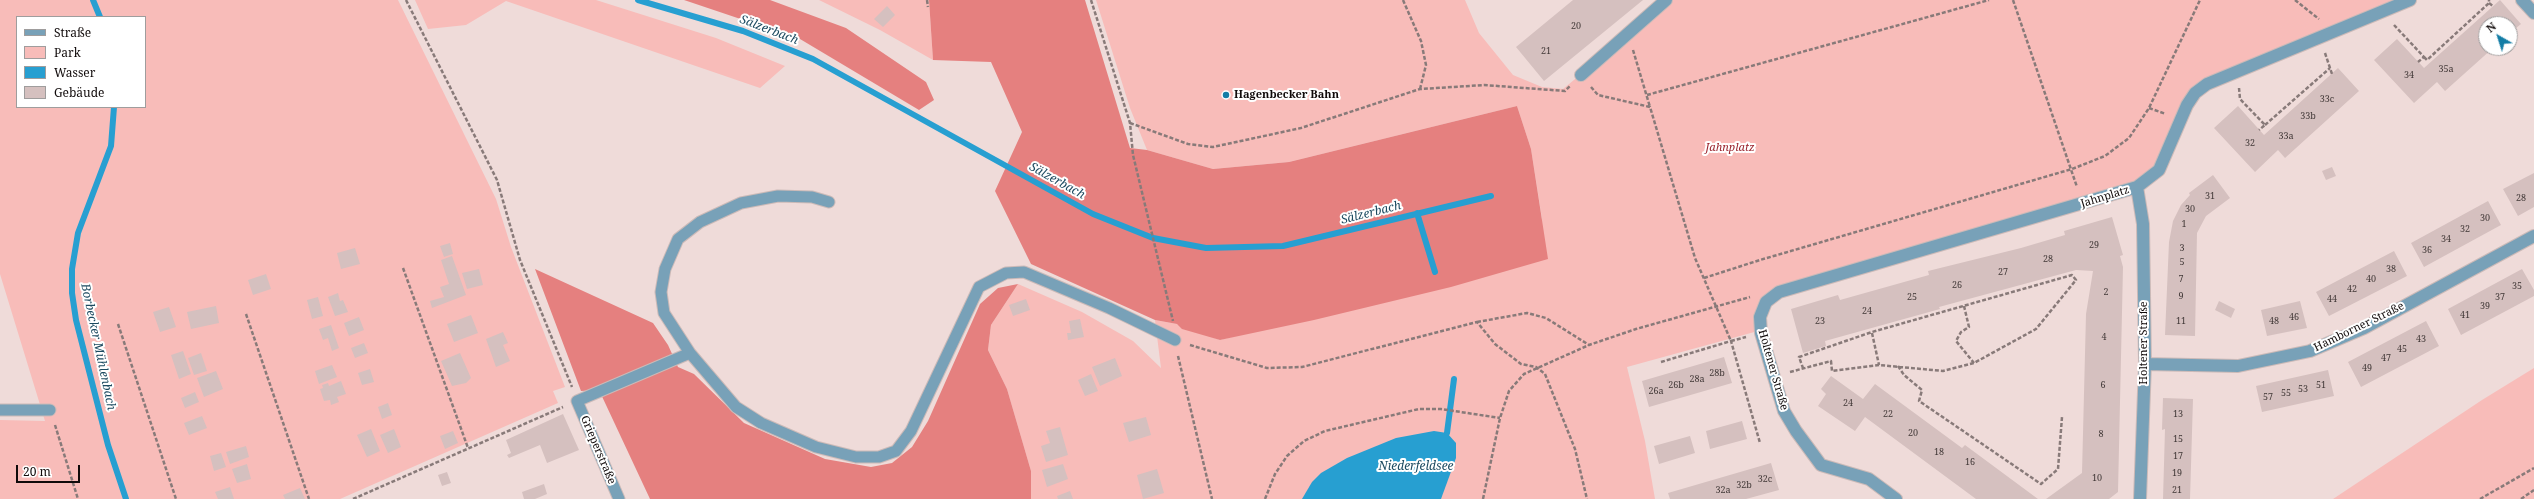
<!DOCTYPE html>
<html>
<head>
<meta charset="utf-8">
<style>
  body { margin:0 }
  #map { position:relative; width:2534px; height:499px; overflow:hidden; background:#efdbd9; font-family:"Noto Serif",serif }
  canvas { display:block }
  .legend { position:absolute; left:16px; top:16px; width:130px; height:92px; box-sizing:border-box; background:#fff; border:1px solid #9f9d9d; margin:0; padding:5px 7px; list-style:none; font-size:12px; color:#100a0a }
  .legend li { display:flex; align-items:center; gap:8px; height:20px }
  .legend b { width:20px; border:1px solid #9f9d9d }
  .north { position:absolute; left:2478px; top:16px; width:40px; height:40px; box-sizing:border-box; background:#fff; border:1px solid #9f9d9d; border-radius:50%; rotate:321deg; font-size:11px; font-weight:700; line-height:16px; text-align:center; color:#100a0a }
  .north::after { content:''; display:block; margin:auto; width:14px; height:18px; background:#137da6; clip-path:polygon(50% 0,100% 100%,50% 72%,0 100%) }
  .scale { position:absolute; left:16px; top:465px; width:64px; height:18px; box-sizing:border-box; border:2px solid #100a0a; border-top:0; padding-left:5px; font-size:12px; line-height:14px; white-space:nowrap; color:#100a0a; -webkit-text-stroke:3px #fff; paint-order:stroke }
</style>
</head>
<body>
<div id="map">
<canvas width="2534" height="499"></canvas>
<ul class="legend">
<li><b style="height:5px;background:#78a1b8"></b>Straße</li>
<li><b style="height:11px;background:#f8bcb9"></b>Park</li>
<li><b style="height:11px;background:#279fd1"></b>Wasser</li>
<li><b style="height:11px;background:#d5c0bf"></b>Gebäude</li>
</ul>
<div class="north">N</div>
<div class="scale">20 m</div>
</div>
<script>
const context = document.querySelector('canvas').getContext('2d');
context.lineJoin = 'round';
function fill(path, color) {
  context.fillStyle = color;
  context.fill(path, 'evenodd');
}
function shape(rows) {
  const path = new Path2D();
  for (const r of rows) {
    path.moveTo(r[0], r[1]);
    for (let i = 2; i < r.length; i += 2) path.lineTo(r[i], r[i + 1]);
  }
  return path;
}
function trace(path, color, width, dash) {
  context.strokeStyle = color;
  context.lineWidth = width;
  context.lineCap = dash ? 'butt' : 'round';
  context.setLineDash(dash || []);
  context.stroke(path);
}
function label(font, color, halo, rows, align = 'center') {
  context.font = font + ' "Noto Serif",serif';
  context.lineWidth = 4;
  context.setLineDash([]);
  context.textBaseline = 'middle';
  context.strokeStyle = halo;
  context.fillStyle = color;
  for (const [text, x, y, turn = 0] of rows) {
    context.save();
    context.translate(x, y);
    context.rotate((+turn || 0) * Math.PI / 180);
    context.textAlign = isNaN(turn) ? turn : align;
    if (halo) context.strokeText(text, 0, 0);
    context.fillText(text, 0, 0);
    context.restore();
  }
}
fill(shape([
  [0,0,398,0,496,199,511,247,565,387,553,391,558,403,340,499,0,499,0,420,45,421,0,274],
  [17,17,145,17,145,107,17,107],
  [415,0,596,0,716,38,785,66,760,88,506,1,466,25,428,29],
  [819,0,929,0,933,60,880,30],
  [1096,0,1465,0,1479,33,1513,75,1542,87,1563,89,1671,0,2398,0,2205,82,2155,169,2136,184,1777,289,1758,331,1627,367,1645,441,1655,499,1031,499,1031,471,1007,389,988,350,991,325,1018,284,1082,312,1133,341,1161,368,1155,320,1177,324,1220,340,1235,336,1542,219,1531,149,1517,106,1289,162,1213,169,1147,150,1130,108],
  [2534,368,2534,499,2333,499,2482,400]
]), '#f8bcb9');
fill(shape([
  [684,0,770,0,846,28,926,82,934,100,919,110,800,39],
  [929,0,1085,0,1130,148,1147,150,1213,169,1289,162,1517,106,1531,149,1548,259,1451,287,1314,320,1220,340,1182,329,1177,324,1155,320,1031,264,995,191,1022,132,991,62,933,60],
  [535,269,653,323,668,345,678,367,694,374,744,423,825,459,871,467,892,463,912,447,928,421,980,304,998,288,1018,284,991,325,988,350,1007,389,1031,471,1031,499,650,499,599,390,581,391]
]), '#e5807f');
fill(shape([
  [1434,431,1447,433,1456,443,1456,458,1441,499,1302,499,1312,482,1321,473,1347,458,1396,438]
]), '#279fd1');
trace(shape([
  [93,0,100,17],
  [638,0,743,31,813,59,1093,214,1153,238,1206,248,1283,246,1491,196],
  [114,107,111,146,78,233,72,269,72,293,76,320,108,445,126,499],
  [1417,213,1435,272],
  [1447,433,1454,379]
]), '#279fd1', 6);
fill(shape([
  [1573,0,1643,0,1544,81,1516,47],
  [2500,0,2521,24,2510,33,2510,24,2486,24,2486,48,2493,48,2445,91,2437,82,2414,103,2374,60,2397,39,2424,68],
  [887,6,895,15,883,27,874,19],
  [2338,68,2359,91,2285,158,2278,150,2255,172,2214,128,2238,106,2264,135],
  [2332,167,2336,176,2326,180,2322,171],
  [2534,173,2534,207,2518,216,2503,189],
  [2213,175,2230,198,2206,216,2197,233,2195,336,2165,335,2169,242,2173,221,2181,205,2190,195,2189,193],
  [2488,201,2501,225,2424,267,2411,243],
  [2112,217,2123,255,2120,256,2123,267,2118,492,2109,499,2046,499,2082,473,2086,314,2093,271,2076,270,1939,307,1940,309,1825,341,1826,346,1803,353,1791,309,1838,295,1840,300,1929,275,1928,271,2021,248,2065,235,2064,231],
  [450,243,453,254,444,257,440,246],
  [355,248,360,264,341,269,337,253],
  [2394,251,2407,276,2329,316,2316,292],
  [452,256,466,295,432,308,430,301,444,297,440,287,449,284,441,260],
  [479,269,483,285,467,289,462,273],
  [2522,269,2534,290,2534,296,2461,335,2448,309],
  [266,274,271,289,253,295,248,280],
  [338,293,340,301,343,300,348,312,335,316,328,297],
  [318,297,323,316,312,319,307,300],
  [1026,299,1030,310,1013,316,1009,305],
  [2219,301,2235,309,2231,318,2215,310],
  [2300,301,2307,328,2267,336,2261,310],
  [216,306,219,323,191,329,187,312],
  [169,307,176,327,160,332,153,312],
  [471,315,478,333,454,342,447,324],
  [359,317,364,330,349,336,344,323],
  [1080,319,1084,337,1068,340,1067,333,1071,333,1069,321],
  [2426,321,2439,346,2361,387,2348,362],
  [331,325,339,348,332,351,328,338,323,340,319,329],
  [503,332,508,343,503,345,510,361,496,367,486,339],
  [364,343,368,353,355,358,351,348],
  [183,351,191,374,179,379,171,355],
  [201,353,207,371,194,375,188,358],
  [460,353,471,378,466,383,452,386,441,361],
  [1724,357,1732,383,1649,407,1642,381],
  [1115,358,1122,376,1100,386,1092,367],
  [332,365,337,377,319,384,315,371],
  [370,369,374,382,362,385,358,373],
  [2328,370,2334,396,2262,412,2256,386],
  [216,371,223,389,204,397,197,378],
  [1091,374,1098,391,1085,396,1078,380],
  [1831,376,1863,399,1875,384,1962,448,1965,445,2038,499,1976,499,1865,417,1855,431,1818,406,1826,394,1821,389],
  [341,381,346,394,337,397,339,402,331,405,330,400,324,401,320,389,323,388,322,385,328,383,329,386],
  [195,392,199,402,185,408,181,398],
  [2163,398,2193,399,2190,499,2163,499,2165,429,2162,430],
  [388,403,392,415,382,419,378,407],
  [563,414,579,450,547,463,540,445,509,458,507,455,511,453,506,440],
  [202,416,207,428,189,435,184,423],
  [1146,417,1151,435,1129,442,1123,423],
  [1742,421,1747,439,1710,449,1706,431],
  [1060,427,1068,455,1046,462,1041,446,1050,443,1046,431],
  [371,429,380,451,367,457,357,435],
  [394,429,401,447,388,453,380,435],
  [453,431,458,443,445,449,440,436],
  [1690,436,1695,453,1659,464,1654,446],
  [246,446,249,457,230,464,226,452],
  [221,453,226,467,214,471,210,456],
  [1771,463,1779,490,1746,499,1670,499,1668,493],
  [247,464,251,479,237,483,232,469],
  [1063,464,1068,479,1047,487,1042,470],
  [1157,469,1164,493,1143,499,1137,475],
  [447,472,451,483,442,486,438,475],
  [544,484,547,494,535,499,524,499,522,492],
  [230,487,234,499,218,499,215,492],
  [300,488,305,499,285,499,283,495],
  [1070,491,1073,499,1058,499,1057,496]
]), '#d5c0bf');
const service = shape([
  [690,353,664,313,661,292,665,269,678,239,700,222,741,203,778,196,812,197,829,202],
  [0,410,50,410],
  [619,499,577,401,690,353,736,407,761,423,816,447,856,457,879,457,896,451,911,431,979,287,1006,273,1024,272,1109,308,1175,340]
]);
const minor = shape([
  [2522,0,2534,13],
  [1581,75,1666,0],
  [2137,187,2143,224,2145,364,2140,499],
  [2145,364,2238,366,2310,351,2364,328,2534,236],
  [1896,499,1869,479,1821,465,1796,431,1784,411,1761,333,1760,317,1766,302,1779,292,2137,187,2159,170,2187,105,2195,93,2207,84,2410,0]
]);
trace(service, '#cbbab8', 13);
trace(minor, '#cbbab8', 14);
trace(shape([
  [406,0,497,180,520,260,572,387],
  [927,0,928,7],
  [1091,0,1130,123,1133,155,1173,321],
  [1403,0,1421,41,1426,65,1420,89],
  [2013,0,2077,187],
  [2295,0,2319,19],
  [2489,3,2493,6],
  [2394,25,2424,57,2418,62],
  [1633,50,1650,107],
  [2325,53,2332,74],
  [2424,57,2427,60,2489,3,2489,0],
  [1591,87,1598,95,1650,107,1695,258,1731,341,1746,337],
  [2239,88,2240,99,2265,125,2259,130],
  [1647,95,1989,0],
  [2149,108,2166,114],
  [1130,123,1188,144,1213,147,1301,128,1420,89,1484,85,1565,91,1570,86],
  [2265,125,2330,68],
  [403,268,468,448],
  [1704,278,1760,260,2072,169,2105,156,2129,138,2149,108,2200,0],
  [1964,306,1969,327,1961,332,1956,341,1974,363],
  [246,314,309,499],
  [1477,322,1527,313,1546,318,1589,345],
  [118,324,176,499],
  [1872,333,1879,365],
  [1190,345,1267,368,1302,367,1477,322,1495,344,1521,364,1536,367,1545,374,1575,449,1587,499],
  [1178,356,1212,499],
  [1661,362,1731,341,1760,443],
  [1898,366,1904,375,1922,390,1919,401,2041,484,2058,469,2062,417],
  [1790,372,1831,361,1832,371,1879,365,1943,371,1974,363,2036,329,2076,280,2072,275,1872,332,1799,357,1803,368],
  [55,425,78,499],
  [353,499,563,407],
  [1265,499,1275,474,1287,456,1304,441,1325,431,1419,409,1441,409,1500,418],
  [1483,499,1500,418,1509,391,1524,374,1589,345,1636,329,1750,297],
  [2480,499,2534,468],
  [2521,499,2534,490]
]), '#887a79', 2.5, [4, 2]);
trace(service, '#78a1b8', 11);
trace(minor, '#78a1b8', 12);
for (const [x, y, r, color] of [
  [1226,95,4,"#137da6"]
]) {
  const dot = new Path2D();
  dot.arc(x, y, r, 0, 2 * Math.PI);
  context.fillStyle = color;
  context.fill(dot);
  trace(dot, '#fff', 1.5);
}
label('9px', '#413837', null, [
  ["20",1576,26],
  ["21",1546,51],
  ["35a",2446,69],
  ["34",2409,75],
  ["33c",2327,99],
  ["33b",2308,116],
  ["33a",2286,136],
  ["32",2250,143],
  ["31",2210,196],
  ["28",2521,198],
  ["30",2190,209],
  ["30",2485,218],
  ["1",2184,224],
  ["32",2465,229],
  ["34",2446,239],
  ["29",2094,245],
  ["3",2182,248],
  ["36",2427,250],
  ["28",2048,259],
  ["5",2182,262],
  ["38",2391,269],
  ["27",2003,272],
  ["7",2181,279],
  ["40",2371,279],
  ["26",1957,285],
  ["35",2517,286],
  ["42",2352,289],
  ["2",2106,292],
  ["9",2181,296],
  ["25",1912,297],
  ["37",2500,297],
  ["44",2332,299],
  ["39",2485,306],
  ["24",1867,311],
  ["41",2465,315],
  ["46",2294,317],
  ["23",1820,321],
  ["11",2181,321],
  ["48",2274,321],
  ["4",2104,337],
  ["43",2421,339],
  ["45",2402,349],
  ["47",2386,358],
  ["49",2367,368],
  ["28b",1717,373],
  ["28a",1697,379],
  ["26b",1676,385],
  ["6",2103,385],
  ["51",2321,385],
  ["53",2303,389],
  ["26a",1656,391],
  ["55",2286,393],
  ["57",2268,397],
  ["24",1848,403],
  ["22",1888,414],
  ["13",2178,414],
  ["20",1913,433],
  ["8",2101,434],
  ["15",2178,439],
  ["18",1939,452],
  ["17",2178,456],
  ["16",1970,462],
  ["19",2177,473],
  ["10",2097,478],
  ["32c",1765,479],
  ["32b",1744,485],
  ["32a",1723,490],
  ["21",2177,490]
]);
label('bold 11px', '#100a0a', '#fff', [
  ["Hagenbecker Bahn",1234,95]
], 'left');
label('italic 11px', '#9a232d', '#fff', [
  ["Jahnplatz",1730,148]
]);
label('11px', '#100a0a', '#fff', [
  ["Jahnplatz",2105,197,-17],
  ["Hamborner Straße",2359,327,-26],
  ["Holtener Straße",2144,343,-90],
  ["Holtener Straße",1773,370,74],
  ["Grieperstraße",598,450,67]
]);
label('italic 12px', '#1c4a60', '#fff', [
  ["Sälzerbach",769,30,21],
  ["Sälzerbach",1057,181,29],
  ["Sälzerbach",1371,213,-14],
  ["Borbecker Mühlenbach",98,347,78],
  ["Niederfeldsee",1416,467]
]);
</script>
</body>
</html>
